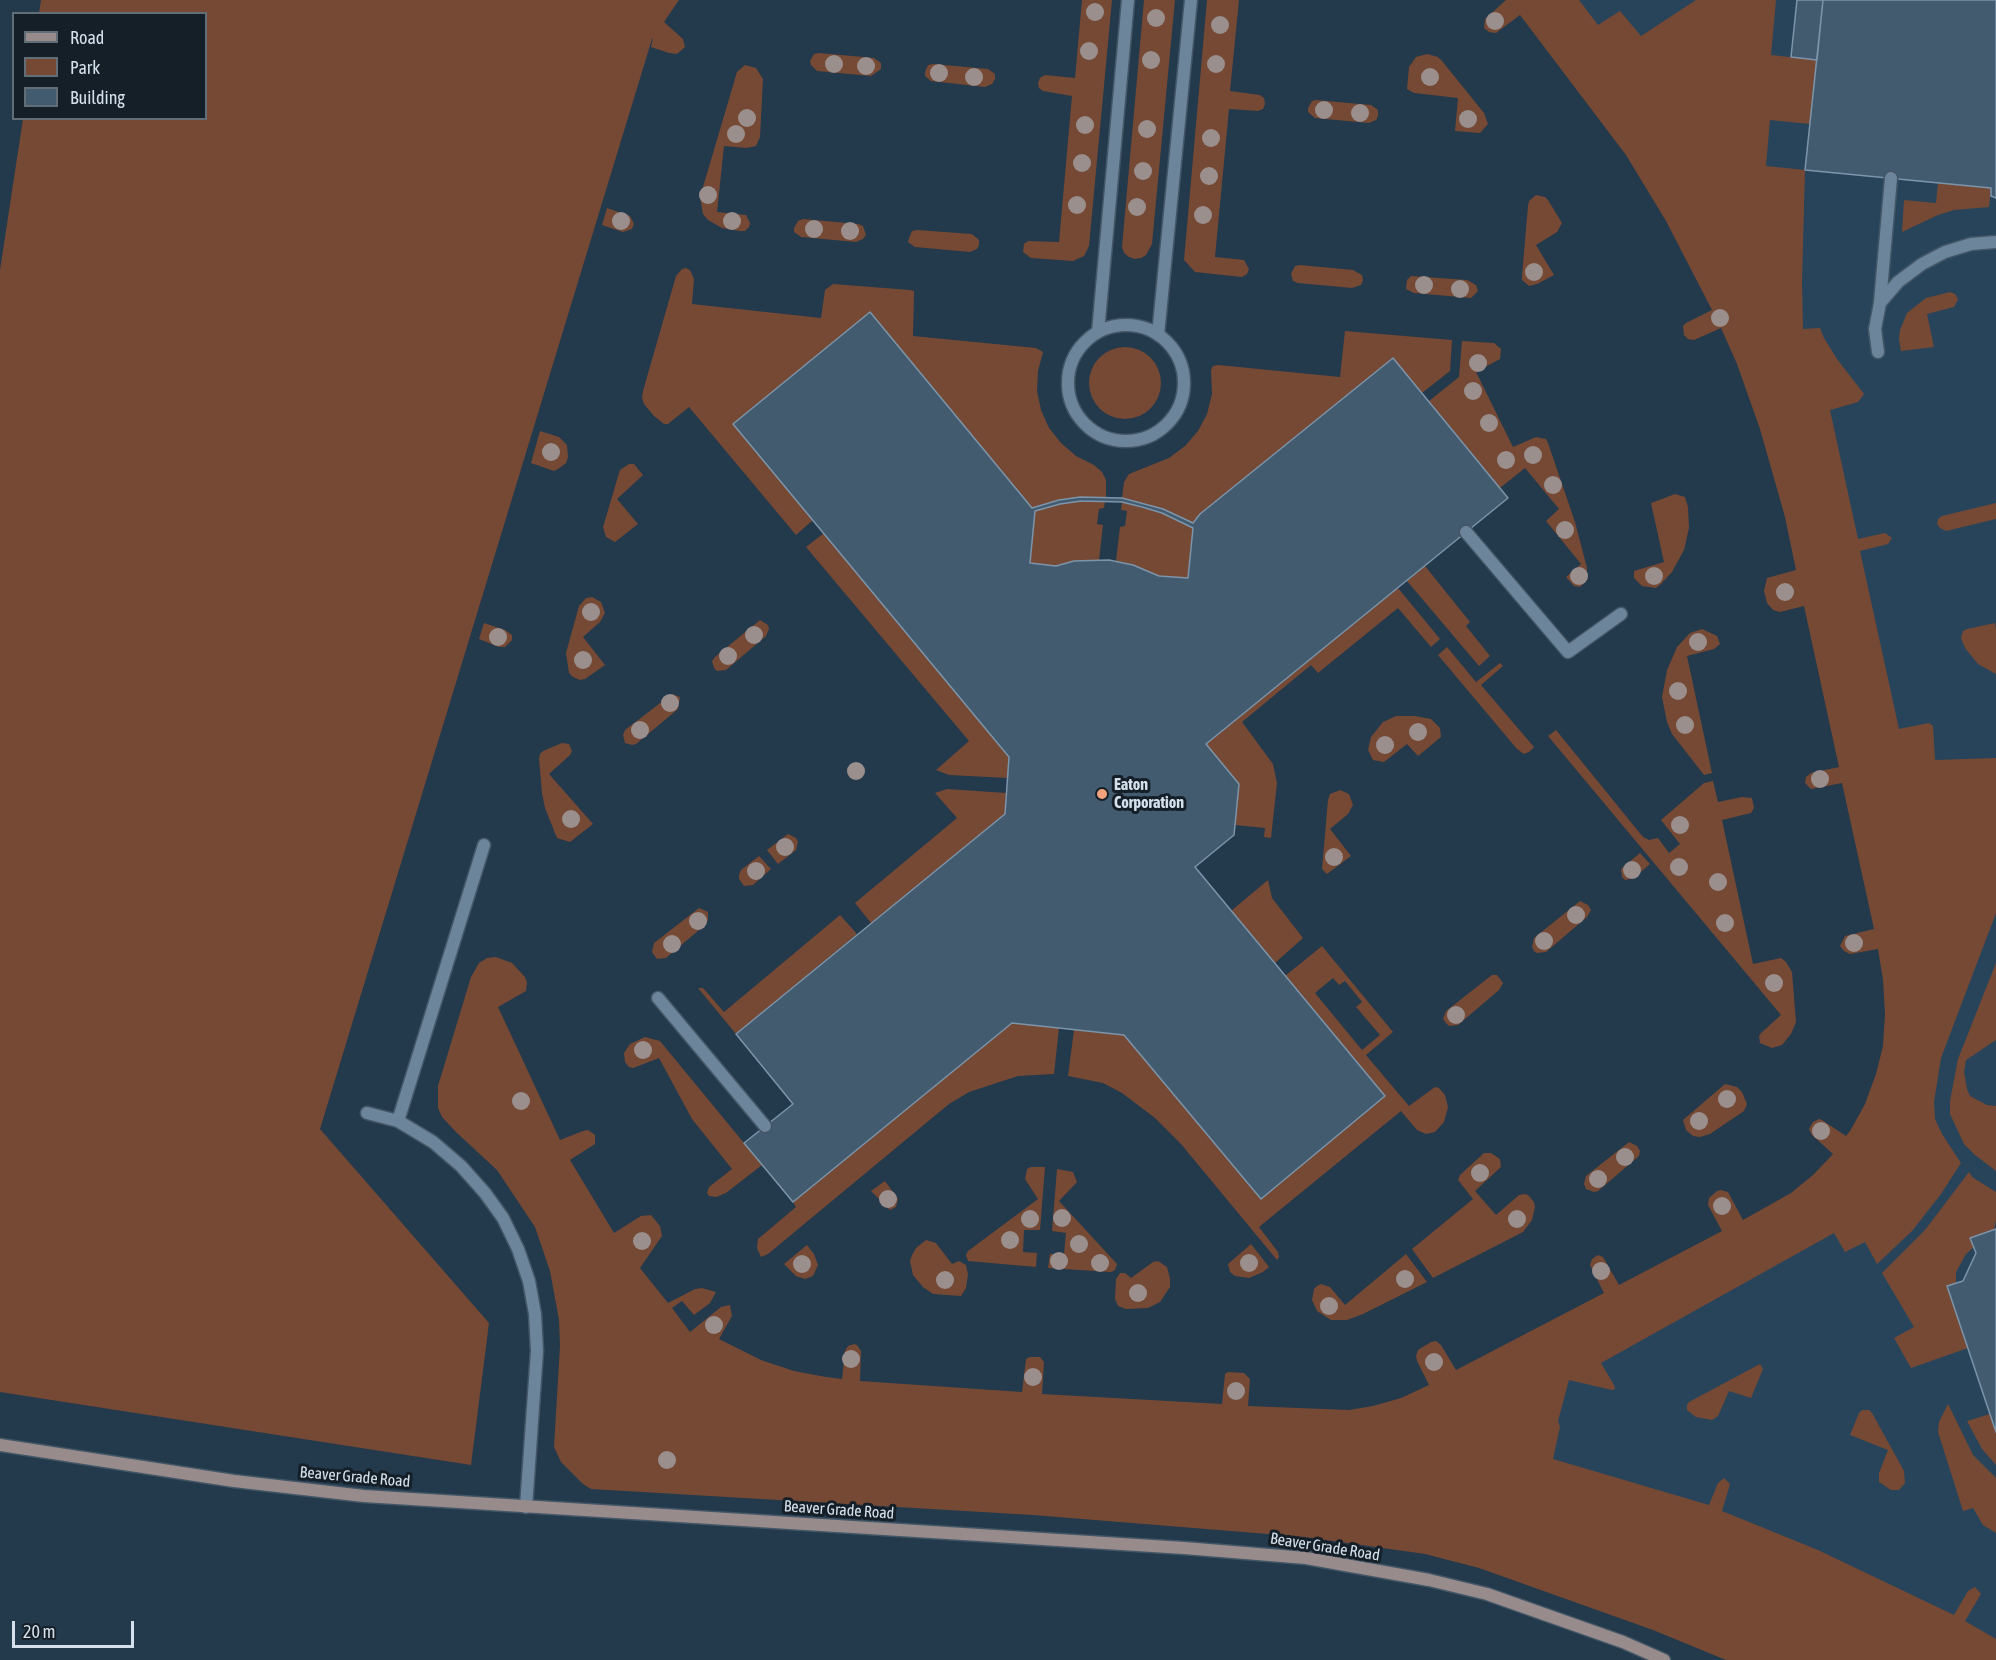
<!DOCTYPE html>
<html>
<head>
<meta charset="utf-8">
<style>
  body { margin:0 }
  #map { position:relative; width:1996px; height:1660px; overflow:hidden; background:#23394c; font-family:"Asap Condensed",sans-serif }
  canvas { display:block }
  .legend { position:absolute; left:12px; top:12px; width:195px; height:108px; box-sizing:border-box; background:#151f28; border:2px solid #616d77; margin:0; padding:8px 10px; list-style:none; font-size:18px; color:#d4e1ed }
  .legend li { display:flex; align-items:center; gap:12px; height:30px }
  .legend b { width:30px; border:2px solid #616d77 }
  .scale { position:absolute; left:12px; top:1621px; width:122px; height:27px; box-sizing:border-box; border:3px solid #d4e1ed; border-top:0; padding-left:8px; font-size:18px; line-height:21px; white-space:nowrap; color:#d4e1ed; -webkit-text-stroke:4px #151f28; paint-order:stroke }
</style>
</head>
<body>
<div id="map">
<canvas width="1996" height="1660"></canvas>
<ul class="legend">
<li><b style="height:8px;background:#988b8c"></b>Road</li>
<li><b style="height:16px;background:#764934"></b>Park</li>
<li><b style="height:16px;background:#435b6f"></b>Building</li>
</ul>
<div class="scale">20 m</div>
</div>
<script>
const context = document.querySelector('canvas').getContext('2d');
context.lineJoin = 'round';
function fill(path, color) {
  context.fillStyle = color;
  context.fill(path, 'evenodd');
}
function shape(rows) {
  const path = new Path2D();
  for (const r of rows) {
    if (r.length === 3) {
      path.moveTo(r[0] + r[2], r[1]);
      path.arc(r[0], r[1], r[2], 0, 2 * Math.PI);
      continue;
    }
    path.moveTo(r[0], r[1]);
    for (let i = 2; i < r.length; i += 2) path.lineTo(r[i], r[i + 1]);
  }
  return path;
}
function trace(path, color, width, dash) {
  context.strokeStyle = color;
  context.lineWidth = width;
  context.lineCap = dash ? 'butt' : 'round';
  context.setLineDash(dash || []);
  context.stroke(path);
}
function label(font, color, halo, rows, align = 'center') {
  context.font = font + ' "Asap Condensed",sans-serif';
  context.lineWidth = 6;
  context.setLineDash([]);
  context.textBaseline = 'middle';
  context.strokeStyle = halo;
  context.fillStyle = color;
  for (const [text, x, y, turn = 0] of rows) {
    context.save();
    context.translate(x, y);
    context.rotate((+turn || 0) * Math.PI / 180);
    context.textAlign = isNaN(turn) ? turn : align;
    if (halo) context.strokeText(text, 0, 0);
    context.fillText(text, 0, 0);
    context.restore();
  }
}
fill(shape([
  [1556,0,1996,0,1996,1660,1451,1417,1874,1194,1938,941,1770,353]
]), '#28445b');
fill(shape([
  [41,0,679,0,664,22,683,39,685,47,677,54,669,53,651,47,653,38,652,39,320,1129,489,1323,471,1465,0,1392,0,270,23,119,206,118,206,14,39,13],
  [1082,0,1112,0,1089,246,1084,256,1073,261,1031,258,1023,252,1024,244,1028,241,1059,242,1072,96,1043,91,1039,88,1038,83,1040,78,1045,75,1075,78],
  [1144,0,1175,0,1152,244,1146,255,1141,258,1135,259,1129,257,1124,253,1122,247],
  [1207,0,1239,0,1230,91,1260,95,1264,98,1265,104,1263,109,1258,111,1229,109,1215,257,1244,260,1249,269,1247,274,1242,277,1195,272,1184,260],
  [1506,0,1579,0,1598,25,1620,11,1641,36,1696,0,1776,0,1771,55,1817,60,1810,124,1770,120,1766,166,1805,170,1802,282,1803,329,1820,328,1824,338,1837,359,1864,394,1858,402,1830,410,1858,539,1885,533,1892,538,1888,544,1860,551,1899,729,1929,723,1933,726,1935,760,1996,758,1996,913,1941,1058,1934,1102,1935,1119,1942,1134,1961,1163,1941,1194,1912,1231,1877,1264,1865,1242,1845,1252,1834,1233,1601,1363,1614,1385,1615,1389,1612,1390,1569,1380,1558,1421,1560,1427,1553,1459,1709,1505,1718,1483,1724,1478,1730,1484,1722,1511,1818,1550,1954,1615,1968,1591,1975,1587,1981,1594,1965,1621,1996,1639,1996,1660,1726,1660,1653,1630,1479,1568,1425,1554,1305,1537,1033,1515,591,1489,583,1484,561,1462,554,1447,560,1346,559,1320,550,1271,535,1227,497,1170,456,1132,442,1117,438,1108,438,1086,471,977,479,963,487,958,496,957,512,963,525,977,527,982,526,991,498,1007,560,1140,583,1131,588,1130,595,1135,595,1144,570,1160,614,1233,641,1216,651,1215,660,1226,662,1236,640,1268,668,1303,695,1289,702,1288,716,1292,710,1303,694,1315,682,1301,672,1308,690,1332,721,1307,730,1305,732,1316,719,1339,761,1360,794,1371,826,1377,842,1379,845,1351,848,1346,854,1344,857,1345,861,1351,860,1381,1022,1392,1026,1359,1030,1357,1040,1357,1044,1362,1042,1394,1222,1404,1225,1374,1228,1372,1244,1373,1250,1379,1248,1406,1349,1410,1373,1406,1401,1398,1429,1385,1417,1361,1416,1356,1418,1350,1431,1342,1436,1341,1441,1345,1456,1370,1604,1293,1590,1265,1592,1259,1598,1255,1603,1257,1619,1285,1722,1231,1708,1205,1709,1198,1717,1191,1721,1190,1728,1192,1743,1220,1791,1193,1813,1175,1833,1154,1812,1135,1809,1129,1813,1122,1819,1119,1822,1120,1846,1136,1850,1131,1865,1104,1876,1074,1883,1046,1885,1014,1883,980,1878,949,1850,954,1844,951,1840,946,1845,936,1874,929,1842,783,1811,789,1805,783,1806,777,1811,773,1839,767,1804,606,1780,612,1773,610,1767,603,1764,591,1767,578,1796,570,1785,517,1760,429,1737,364,1721,328,1694,340,1688,339,1684,335,1683,326,1686,323,1712,310,1666,221,1626,155,1520,15,1496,33,1489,32,1484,28,1485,19],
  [819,53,874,58,881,63,881,69,871,76,817,71,811,65,810,61,814,54],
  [1427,54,1438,57,1442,61,1484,113,1488,124,1480,133,1455,131,1458,98,1414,93,1407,89,1409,67,1416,57],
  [933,64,988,69,995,74,995,79,992,84,985,87,931,81,925,76,925,72,928,65],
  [745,65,756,68,763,79,760,137,756,146,746,148,724,146,717,212,746,215,750,223,749,227,745,231,740,231,722,228,708,220,703,214,700,197,737,72],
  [1316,100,1371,105,1378,110,1378,116,1376,120,1369,123,1315,118,1308,112,1308,108,1312,101],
  [1938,183,1991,188,1989,207,1954,210,1938,215,1902,232,1904,200,1936,203],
  [1536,195,1545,197,1548,200,1562,223,1557,232,1536,245,1554,275,1537,284,1529,286,1522,280,1522,276,1528,206,1529,201],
  [607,208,630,216,634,224,632,229,623,232,602,225],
  [803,219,858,224,863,226,866,235,863,239,856,242,801,237,794,232,794,228,798,221],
  [917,230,972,234,979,240,979,245,977,249,970,252,915,247,908,242,909,238,912,231],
  [1300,265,1353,270,1362,275,1363,280,1361,285,1352,288,1298,283,1293,281,1291,274,1295,266],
  [686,268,690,270,694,279,692,304,821,318,825,290,833,284,910,290,914,291,913,336,1036,348,1043,352,1038,371,1037,391,1041,410,1049,428,1061,443,1076,456,1094,465,1102,472,1106,480,1106,497,1059,500,1032,508,870,312,742,417,813,520,796,535,689,407,668,424,664,424,654,416,644,404,642,398,643,391,676,276,682,269],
  [1411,276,1467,280,1476,285,1478,291,1471,298,1414,293,1406,289,1407,280],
  [1950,292,1955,294,1958,299,1954,307,1927,314,1934,347,1901,351,1899,339,1900,330,1907,313,1926,298],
  [1345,331,1452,340,1450,371,1422,393,1393,358,1200,514,1193,523,1163,509,1122,498,1124,482,1129,474,1169,458,1185,446,1198,431,1207,414,1212,394,1211,370,1213,366,1218,365,1340,377],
  [1462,341,1494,343,1501,349,1500,359,1476,372,1513,447,1536,437,1546,439,1548,443,1575,522,1587,568,1587,580,1580,587,1574,586,1566,577,1581,564,1546,521,1559,509,1525,468,1500,488,1429,401,1459,377],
  [1125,383,36],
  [540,431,559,437,567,445,568,457,566,463,558,469,554,471,531,463],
  [629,464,634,464,643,475,617,499,638,524,615,542,606,537,603,527,620,470],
  [1675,494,1685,497,1688,507,1689,528,1684,550,1672,572,1661,584,1656,588,1642,586,1634,578,1634,571,1664,562,1651,503],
  [1081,501,1105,501,1104,508,1099,509,1097,524,1103,525,1099,560,1074,561,1056,566,1030,563,1035,511,1060,504],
  [1122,502,1162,513,1193,528,1188,578,1159,576,1133,565,1116,561,1120,527,1125,526,1127,511,1121,510],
  [1996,503,1996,519,1946,531,1940,528,1937,524,1938,519,1942,516],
  [824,533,1009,757,1008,778,949,775,936,770,969,741,806,547],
  [1425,566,1470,622,1466,626,1490,656,1479,666,1407,581],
  [1398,588,1440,639,1431,647,1398,608,1318,673,1311,665,1242,722,1273,764,1277,783,1271,838,1264,837,1265,828,1235,825,1239,784,1206,744],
  [592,597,601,602,605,613,600,622,583,637,605,665,585,679,580,680,573,677,569,673,566,653,579,606,586,598],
  [760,620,768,625,769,629,766,636,726,670,717,671,714,668,712,661,715,657],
  [484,623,505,630,512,635,512,640,505,647,499,647,479,639],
  [1995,623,1996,629,1996,674,1978,664,1965,648,1961,638,1963,631,1967,629],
  [1702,629,1717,636,1720,644,1714,649,1687,656,1712,773,1704,775,1672,734,1667,722,1662,697,1667,670,1677,647,1690,633],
  [1447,647,1476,682,1500,663,1503,666,1481,685,1534,747,1529,752,1524,754,1517,749,1438,655],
  [672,694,680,697,678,709,636,744,632,745,625,743,623,735,625,730],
  [1396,716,1415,716,1431,719,1440,728,1441,737,1418,756,1407,744,1384,762,1373,760,1368,750,1371,737,1383,722],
  [1556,730,1643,837,1649,840,1658,838,1669,853,1680,844,1661,820,1704,783,1713,781,1718,802,1742,797,1752,798,1754,808,1751,813,1722,820,1753,964,1781,958,1786,962,1792,972,1796,1022,1791,1034,1782,1045,1772,1048,1760,1043,1759,1036,1761,1033,1781,1015,1548,736],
  [562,743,569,744,572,751,570,755,549,774,593,824,570,842,557,838,545,808,542,793,539,759,540,754,543,751],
  [947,789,1006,793,1005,814,871,923,855,903,957,818,935,793],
  [1340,790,1349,794,1353,805,1348,814,1330,829,1351,856,1327,874,1322,869,1328,800,1330,794],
  [788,834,796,838,798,842,796,850,778,864,767,850],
  [1640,853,1650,864,1634,878,1625,880,1622,877,1621,869],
  [759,856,771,869,753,885,744,886,739,879,739,875,741,870],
  [1268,880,1272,898,1303,938,1275,963,1231,911],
  [1580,901,1588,905,1591,910,1587,917,1546,952,1537,953,1534,951,1532,947,1534,938],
  [699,908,708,912,708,920,706,924,666,958,657,959,652,952,654,943],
  [840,915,857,934,736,1034,698,988,703,988,724,1012],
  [1322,946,1393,1032,1366,1055,1409,1106,1435,1087,1439,1088,1445,1095,1448,1107,1444,1122,1435,1132,1426,1134,1417,1130,1401,1111,1259,1227,1278,1252,1279,1257,1277,1260,1181,1144,1155,1118,1122,1093,1103,1083,1068,1076,1074,1030,1124,1035,1261,1199,1385,1096,1285,976],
  [1333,978,1339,985,1345,981,1362,1002,1356,1007,1380,1035,1362,1050,1315,993],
  [1996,963,1996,1040,1966,1060,1964,1072,1967,1089,1970,1096,1987,1105,1996,1106,1996,1171,1975,1155,1964,1144,1950,1114,1950,1101,1958,1059],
  [1492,975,1497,975,1503,983,1499,990,1458,1025,1449,1026,1446,1023,1443,1019,1446,1011],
  [1012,1023,1059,1028,1054,1074,1018,1076,969,1092,949,1104,768,1254,761,1257,757,1248,758,1239,796,1207,793,1202],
  [645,1037,660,1041,762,1165,726,1193,716,1197,709,1196,707,1193,709,1187,732,1169,692,1119,659,1058,633,1068,629,1067,625,1062,624,1053,630,1044],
  [1725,1084,1737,1087,1742,1092,1747,1104,1744,1111,1710,1134,1700,1137,1693,1136,1686,1130,1683,1120],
  [1629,1142,1637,1146,1640,1151,1639,1156,1598,1191,1594,1192,1586,1189,1584,1184,1586,1176],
  [1484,1153,1491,1153,1500,1159,1501,1167,1475,1191,1496,1215,1519,1195,1524,1194,1528,1195,1534,1202,1535,1207,1532,1220,1523,1232,1433,1278,1412,1249,1473,1199,1458,1180,1460,1175],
  [1031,1167,1045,1167,1040,1230,1024,1230,1023,1252,1037,1253,1036,1267,968,1261,966,1255,968,1251,1038,1199,1025,1179,1027,1169],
  [1057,1169,1073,1172,1077,1182,1059,1201,1117,1264,1115,1270,1111,1272,1048,1268,1050,1254,1064,1254,1066,1233,1052,1231],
  [1969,1172,1972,1177,1996,1192,1996,1220,1994,1230,1971,1238,1974,1247,1966,1254,1956,1272,1956,1284,1968,1348,1911,1368,1894,1338,1914,1327,1882,1273,1925,1230],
  [885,1181,898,1199,896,1207,890,1210,871,1191],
  [926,1240,936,1243,952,1264,959,1261,966,1265,968,1274,966,1288,961,1296,933,1294,923,1287,913,1275,910,1261,912,1255,916,1248],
  [1251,1244,1269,1267,1263,1272,1249,1278,1235,1276,1230,1272,1228,1264],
  [807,1245,814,1254,818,1265,813,1276,805,1279,796,1276,784,1264],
  [1406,1254,1427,1282,1363,1314,1347,1320,1331,1320,1317,1311,1312,1300,1314,1289,1317,1286,1321,1284,1330,1287,1345,1305],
  [1158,1261,1167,1267,1170,1279,1170,1287,1160,1302,1148,1308,1126,1309,1118,1306,1115,1299,1116,1279,1120,1273,1125,1273,1131,1278,1153,1262],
  [1760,1364,1763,1369,1751,1398,1729,1391,1718,1416,1712,1420,1696,1417,1687,1410,1687,1405,1689,1402],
  [1948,1404,1973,1455,1996,1478,1996,1533,1983,1525,1973,1508,1963,1511,1938,1432,1939,1422],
  [1862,1410,1869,1410,1872,1413,1904,1471,1905,1483,1899,1490,1891,1490,1879,1482,1879,1473,1888,1450,1850,1435,1859,1413],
  [1990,1414,1996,1432,1996,1465,1982,1449,1967,1421]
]), '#764934');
const building = shape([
  [1797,0,1823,0,1817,60,1791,57,1797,0],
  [1823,0,1996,0,1996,198,1991,196,1991,188,1805,170,1823,0],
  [870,312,1032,508,1059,500,1080,497,1122,498,1163,509,1193,523,1200,514,1393,358,1508,498,1206,744,1239,784,1235,825,1234,835,1195,867,1385,1096,1261,1199,1124,1035,1012,1023,793,1202,744,1143,793,1104,736,1034,1005,814,1009,757,733,424,870,312],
  [1081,501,1122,502,1142,507,1162,513,1193,528,1188,578,1159,576,1133,565,1109,560,1074,561,1056,566,1030,563,1035,511,1060,504,1081,501],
  [1996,1229,1996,1432,1947,1286,1963,1281,1976,1253,1970,1238,1996,1229]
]);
fill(building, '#435b6f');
trace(building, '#7c95ab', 1.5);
const service = shape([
  [1880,302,1891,178],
  [1126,383,58],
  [1098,332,1128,0],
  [1158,335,1191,0],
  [1878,352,1875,329,1880,303,1898,282,1922,264,1945,252,1971,244,1996,242],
  [1466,532,1568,652,1621,614],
  [658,998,765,1126],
  [367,1113,398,1121,433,1142,461,1166,485,1193,503,1218,518,1249,529,1281,535,1314,537,1351,526,1507],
  [398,1121,484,845]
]);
const secondary = shape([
  [0,1445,234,1481,364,1496,1184,1548,1306,1558,1429,1580,1487,1594,1623,1642,1664,1660]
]);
trace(service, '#435666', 15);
trace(secondary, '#435666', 15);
trace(service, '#6c859b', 12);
trace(secondary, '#988b8c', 12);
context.fillStyle = '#9b8f8e';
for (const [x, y] of [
  [1095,12],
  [1156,18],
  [1495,21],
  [1220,25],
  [1089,51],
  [1151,60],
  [834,64],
  [1216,64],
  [866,66],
  [939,73],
  [974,77],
  [1430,77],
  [1324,110],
  [1360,113],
  [747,118],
  [1468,119],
  [1085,125],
  [1147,129],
  [736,134],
  [1211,138],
  [1082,163],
  [1143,171],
  [1209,176],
  [708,195],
  [1077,205],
  [1137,207],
  [1203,215],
  [621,221],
  [732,221],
  [814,229],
  [850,231],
  [1534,272],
  [1424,285],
  [1460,289],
  [1720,318],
  [1478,363],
  [1473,391],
  [1489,423],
  [551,452],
  [1533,455],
  [1506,460],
  [1553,485],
  [1565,530],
  [1579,576],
  [1654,576],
  [1785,592],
  [591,612],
  [754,635],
  [498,637],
  [1698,642],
  [728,656],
  [583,660],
  [1678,691],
  [670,703],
  [1685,725],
  [640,730],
  [1418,732],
  [1385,745],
  [856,771],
  [1820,779],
  [571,819],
  [1680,825],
  [785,847],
  [1334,857],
  [1679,867],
  [1632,870],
  [756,871],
  [1718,882],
  [1576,915],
  [698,921],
  [1725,923],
  [1544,941],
  [1854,943],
  [672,944],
  [1774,983],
  [1456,1015],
  [643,1050],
  [1727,1099],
  [521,1101],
  [1699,1121],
  [1821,1131],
  [1625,1157],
  [1480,1173],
  [1598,1179],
  [888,1199],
  [1722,1206],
  [1062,1218],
  [1030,1219],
  [1517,1219],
  [1010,1240],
  [642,1241],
  [1079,1244],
  [1059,1261],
  [1100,1263],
  [1249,1263],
  [802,1264],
  [1601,1271],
  [1405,1279],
  [945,1280],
  [1138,1293],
  [1329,1306],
  [714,1325],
  [851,1359],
  [1434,1362],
  [1033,1377],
  [1236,1391],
  [667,1460]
]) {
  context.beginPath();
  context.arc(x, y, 9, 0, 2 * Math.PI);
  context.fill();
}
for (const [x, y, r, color] of [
  [1102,794,6,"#f1a17c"]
]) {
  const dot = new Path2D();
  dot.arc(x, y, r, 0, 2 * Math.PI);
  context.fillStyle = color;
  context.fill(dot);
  trace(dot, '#151f28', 2);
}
label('bold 16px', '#d4e1ed', '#151f28', [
  ["Eaton",1114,785],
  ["Corporation",1114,803]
], 'left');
label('16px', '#d4e1ed', '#151f28', [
  ["Beaver Grade Road",355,1477,5],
  ["Beaver Grade Road",839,1510,4],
  ["Beaver Grade Road",1325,1547,9]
]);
</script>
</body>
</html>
